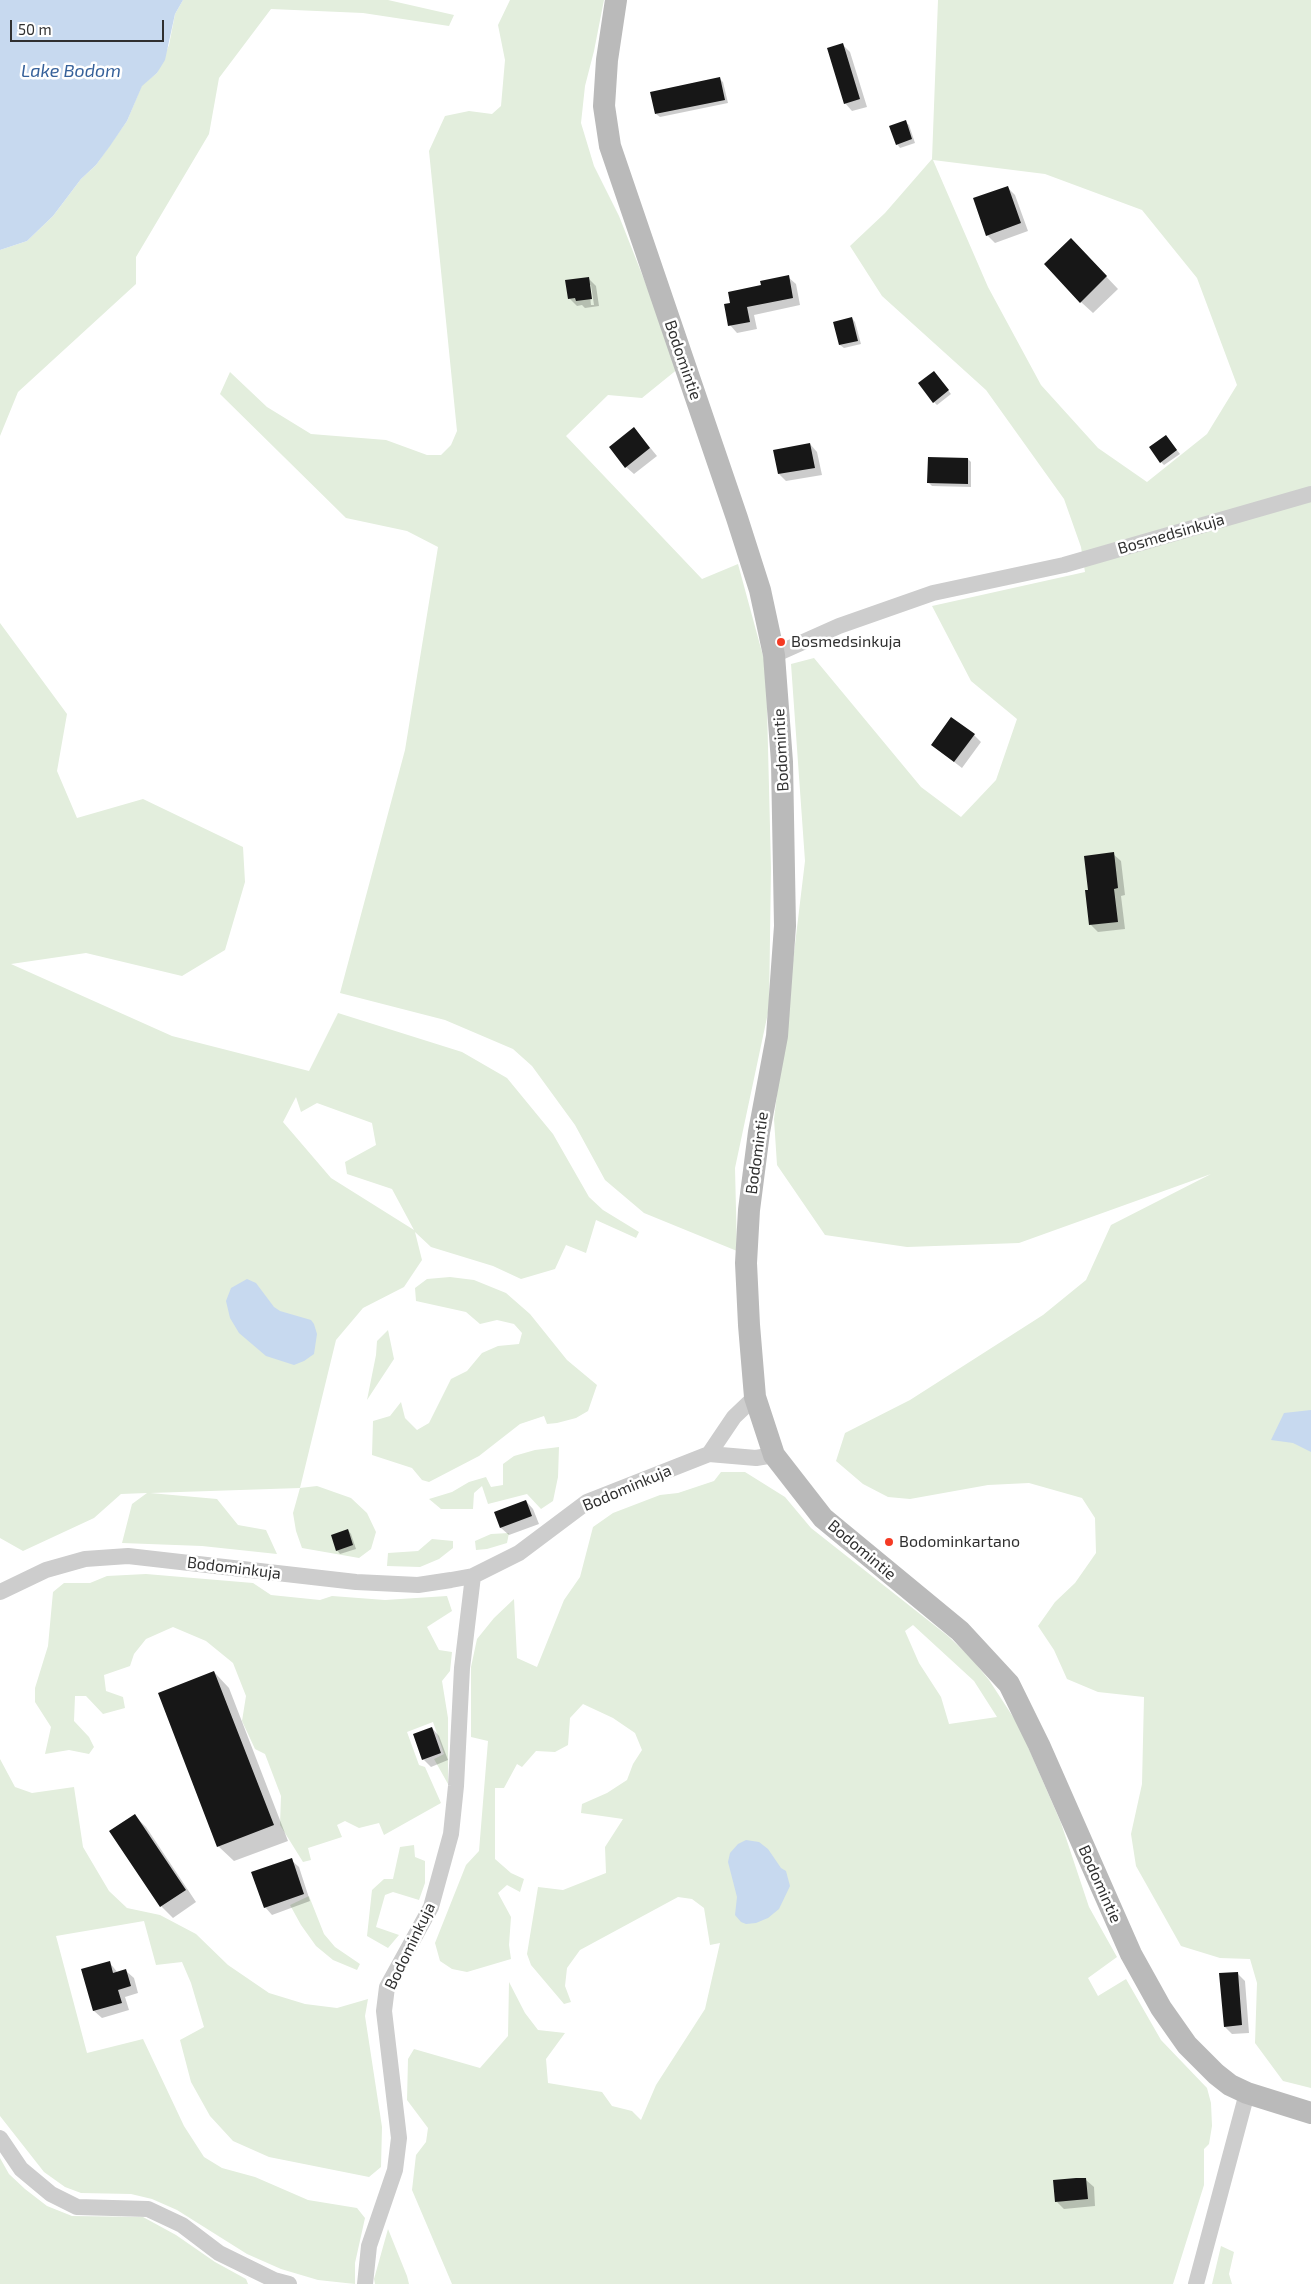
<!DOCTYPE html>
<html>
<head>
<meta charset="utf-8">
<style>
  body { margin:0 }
  #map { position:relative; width:1311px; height:2284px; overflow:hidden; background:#fff; font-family:"Exo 2",sans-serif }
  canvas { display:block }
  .scale { position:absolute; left:10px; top:20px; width:154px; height:22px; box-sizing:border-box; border:2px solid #303030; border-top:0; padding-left:6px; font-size:15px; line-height:18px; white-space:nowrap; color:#303030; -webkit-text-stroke:4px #fff; paint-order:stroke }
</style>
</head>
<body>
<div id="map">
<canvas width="1311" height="2284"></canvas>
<div class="scale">50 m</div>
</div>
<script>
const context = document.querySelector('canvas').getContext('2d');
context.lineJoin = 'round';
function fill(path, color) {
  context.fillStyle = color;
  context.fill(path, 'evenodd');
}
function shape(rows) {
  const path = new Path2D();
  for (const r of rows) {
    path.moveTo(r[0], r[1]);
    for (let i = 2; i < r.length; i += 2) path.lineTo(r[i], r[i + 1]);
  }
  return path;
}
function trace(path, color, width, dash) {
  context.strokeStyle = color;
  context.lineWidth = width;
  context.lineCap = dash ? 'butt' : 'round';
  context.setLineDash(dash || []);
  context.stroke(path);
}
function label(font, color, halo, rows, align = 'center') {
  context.font = font + ' "Exo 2",sans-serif';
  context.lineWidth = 5;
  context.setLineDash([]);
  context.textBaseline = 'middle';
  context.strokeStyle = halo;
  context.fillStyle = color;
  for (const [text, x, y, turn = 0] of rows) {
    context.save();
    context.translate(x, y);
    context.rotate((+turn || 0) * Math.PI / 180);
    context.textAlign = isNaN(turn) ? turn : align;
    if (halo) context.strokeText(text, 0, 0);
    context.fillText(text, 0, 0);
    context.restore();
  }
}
fill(shape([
  [183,0,388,0,454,15,449,26,363,13,271,9,219,78,209,134,136,257,136,284,18,392,0,436,0,250,27,241,53,216,81,179,96,165,127,121,142,85,157,73,169,45,175,14],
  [510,0,604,0,594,51,585,86,581,123,594,166,619,216,679,368,642,398,608,395,566,436,702,579,738,564,766,667,771,868,769,1008,735,1168,737,1251,644,1213,605,1180,575,1125,532,1066,513,1049,445,1020,340,993,405,750,438,547,407,531,346,518,220,394,230,372,267,407,311,434,386,440,427,455,441,455,451,445,457,431,429,151,445,116,469,111,492,114,501,106,505,60,498,25],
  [938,0,1311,0,1311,2088,1283,2081,1255,2043,1257,1983,1250,1959,1220,1958,1181,1946,1136,1866,1131,1834,1142,1784,1144,1697,1098,1692,1067,1679,1054,1650,1038,1626,1055,1602,1075,1583,1096,1553,1095,1518,1082,1498,1029,1483,988,1485,910,1499,888,1497,863,1484,836,1461,845,1433,910,1400,1043,1315,1086,1280,1111,1225,1211,1174,1019,1243,907,1247,825,1235,777,1165,774,1119,805,861,791,664,814,658,921,787,961,817,996,780,1017,719,971,681,932,606,1085,572,1081,547,1064,499,986,390,882,296,850,246,885,213,932,159],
  [933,160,1045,174,1142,210,1197,278,1237,385,1207,434,1147,482,1098,448,1041,385,988,287],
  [0,623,67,714,57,771,77,818,143,799,243,847,245,882,225,950,182,976,86,953,11,964,172,1036,309,1071,338,1013,462,1052,507,1078,553,1134,589,1197,603,1210,639,1232,636,1238,596,1220,586,1253,566,1245,555,1269,521,1279,493,1266,431,1247,415,1232,422,1260,404,1287,363,1308,336,1340,300,1488,317,1486,351,1498,367,1513,376,1532,371,1549,359,1558,302,1548,296,1531,293,1513,300,1488,150,1493,217,1499,238,1525,266,1530,277,1554,202,1546,122,1543,132,1504,147,1493,121,1494,94,1518,23,1551,0,1538],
  [296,1097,301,1112,317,1103,372,1123,376,1145,345,1162,347,1174,392,1189,414,1230,331,1178,283,1122],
  [450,1277,474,1280,506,1293,530,1314,567,1360,597,1385,588,1411,576,1418,557,1423,547,1424,544,1416,520,1424,479,1456,429,1482,422,1480,412,1468,372,1455,373,1421,390,1416,401,1402,405,1418,417,1430,429,1423,451,1379,467,1371,482,1353,498,1346,519,1344,522,1333,514,1324,497,1320,480,1324,466,1312,416,1301,415,1288,427,1279],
  [388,1330,394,1359,367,1400,376,1355,377,1341],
  [559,1447,558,1477,553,1501,541,1509,527,1494,488,1504,482,1486,474,1493,473,1509,441,1509,429,1499,452,1492,469,1482,486,1477,491,1487,503,1485,503,1464,514,1456,535,1450],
  [721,1472,745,1472,785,1497,811,1528,948,1636,971,1658,989,1680,1019,1726,1061,1823,1089,1907,1117,1957,1088,1978,1098,1996,1126,1979,1161,2040,1207,2088,1211,2103,1212,2126,1209,2144,1204,2149,1204,2185,1173,2284,452,2284,412,2190,416,2155,426,2142,428,2128,407,2100,408,2059,414,2049,480,2068,508,2036,509,1982,525,2013,538,2030,565,2033,546,2059,548,2083,602,2092,612,2106,632,2111,641,2120,656,2085,705,2009,720,1943,710,1945,704,1908,692,1899,678,1897,580,1950,567,1968,565,1986,571,2002,564,2004,531,1965,527,1954,538,1887,563,1890,606,1873,605,1847,623,1819,581,1813,582,1804,607,1793,627,1780,633,1764,642,1750,635,1733,613,1718,583,1704,570,1718,568,1745,555,1752,536,1751,522,1767,517,1764,504,1788,495,1788,495,1859,511,1873,524,1879,520,1892,507,1885,498,1893,511,1917,509,1945,511,1959,467,1972,452,1969,440,1961,435,1943,466,1865,479,1851,488,1741,471,1737,471,1667,477,1639,494,1618,514,1599,517,1658,537,1667,564,1600,580,1577,593,1527,613,1513,660,1495,678,1493,714,1481],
  [913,1625,974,1681,997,1717,949,1724,941,1697,919,1663,905,1631],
  [509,1533,507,1543,487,1549,476,1550,475,1541,491,1534],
  [432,1539,453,1541,453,1548,439,1559,420,1567,387,1566,388,1553,418,1551],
  [146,1574,253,1583,271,1595,320,1600,332,1596,385,1600,447,1596,452,1611,427,1627,439,1650,452,1652,450,1671,442,1681,448,1718,448,1784,434,1759,444,1754,433,1722,407,1732,419,1765,425,1767,441,1803,384,1835,379,1823,359,1828,345,1821,337,1825,342,1837,308,1848,311,1860,303,1862,280,1825,281,1796,265,1754,255,1749,242,1721,246,1696,233,1663,206,1641,173,1627,146,1639,134,1654,130,1666,104,1675,106,1691,123,1697,125,1708,103,1714,86,1696,75,1696,74,1721,89,1737,94,1747,89,1754,69,1750,45,1754,51,1727,35,1702,35,1688,48,1646,53,1592,64,1583,90,1583,107,1576],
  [0,1759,15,1787,32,1793,74,1787,83,1847,109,1891,127,1908,160,1915,196,1934,228,1965,269,1993,305,2004,337,2008,368,1999,365,2016,382,2127,381,2167,369,2177,269,2157,233,2141,210,2116,191,2082,180,2040,204,2027,191,1983,182,1962,156,1965,144,1921,56,1936,87,2053,143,2039,184,2126,204,2157,222,2168,255,2177,308,2200,357,2208,365,2218,355,2263,355,2284,318,2280,281,2269,247,2254,177,2210,152,2199,131,2194,81,2193,65,2187,44,2172,0,2116],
  [414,1845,415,1857,425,1861,425,1883,419,1900,393,1892,385,1895,376,1927,399,1935,388,1948,367,1936,372,1890,384,1879,393,1879,400,1847],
  [309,1896,324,1934,335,1947,360,1964,357,1970,333,1960,316,1946,301,1925,290,1905],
  [0,2158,9,2174,25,2189,47,2206,72,2216,143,2217,176,2235,215,2262,246,2279,248,2284,0,2284],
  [388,2229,407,2276,409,2284,375,2284,374,2279],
  [1221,2246,1234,2252,1229,2274,1232,2284,1212,2284]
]), '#e3eedd');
fill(shape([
  [0,0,183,0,175,14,165,60,157,73,142,86,127,121,110,146,96,165,81,179,53,216,27,241,0,250],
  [247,1279,256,1283,274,1307,280,1311,311,1320,314,1324,317,1334,314,1354,304,1361,294,1365,266,1356,239,1333,230,1318,226,1301,231,1288],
  [1311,1410,1311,1452,1293,1443,1271,1440,1284,1413],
  [746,1840,759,1842,768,1849,781,1868,786,1871,790,1886,779,1909,768,1918,756,1923,746,1924,741,1922,735,1915,737,1897,728,1862,730,1853,738,1844]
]), '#c7d9ef');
fill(shape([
  [843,45,850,52,867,107,852,111,845,103],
  [720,79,723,82,728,103,660,117,656,114],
  [905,122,909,125,915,143,900,148,897,144],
  [1007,187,1015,195,1028,231,995,243,987,235],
  [1082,251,1118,289,1093,313,1081,302],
  [788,277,796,284,800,305,754,315,757,329,737,333,730,325,731,304,763,286],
  [588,278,596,286,599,306,585,308,582,305,577,306,569,298],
  [589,285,591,285,594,305,591,305],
  [852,318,855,322,861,344,844,348,840,345,834,322],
  [937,376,951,394,937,405,934,402],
  [634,428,657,456,634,474,626,467],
  [1166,436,1180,454,1164,465,1161,462],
  [810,444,817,452,822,475,786,481,779,474],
  [968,459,971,462,971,487,932,486,928,482],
  [974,735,981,742,962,768,932,745],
  [1113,854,1121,861,1125,895,1121,896,1125,929,1098,932,1091,925,1090,891],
  [526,1501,533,1509,539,1524,509,1535,501,1528,496,1513],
  [348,1530,351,1534,356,1549,340,1554,337,1550],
  [214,1672,229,1688,288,1841,234,1861,218,1846],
  [432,1728,439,1736,448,1760,431,1767,423,1759],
  [135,1816,146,1827,196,1902,173,1918,161,1906],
  [291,1860,299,1867,310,1901,272,1915,265,1907],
  [109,1962,118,1973,126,1971,134,1978,138,1993,125,1997,129,2010,102,2018,94,2011,82,1970],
  [1238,1974,1245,1981,1249,2033,1232,2034,1225,2027],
  [1086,2180,1094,2187,1095,2206,1064,2209,1057,2202]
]), '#0003');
fill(shape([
  [843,43,860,99,844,104,827,48],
  [720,77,725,100,655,114,650,92],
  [906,120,912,139,896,145,889,126],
  [1008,186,1021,223,986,236,973,198],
  [1071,238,1107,276,1080,303,1044,264],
  [789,275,793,298,747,307,750,322,728,326,724,304,730,303,728,292,761,285,760,281],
  [589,277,592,299,576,301,575,298,568,299,565,280],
  [852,317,858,341,839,345,833,322],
  [934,371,949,390,933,403,918,383],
  [634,427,650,448,625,468,609,447],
  [1166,435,1177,450,1160,463,1149,447],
  [810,443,815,468,778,474,773,450],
  [928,457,968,458,968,484,927,483],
  [951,717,975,734,954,762,931,745],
  [1114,852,1118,888,1114,889,1118,922,1089,925,1085,890,1088,890,1084,856],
  [526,1500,532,1516,500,1528,494,1512],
  [348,1529,353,1545,336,1551,331,1535],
  [214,1671,274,1825,217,1847,158,1693],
  [432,1727,441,1753,422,1760,413,1734],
  [135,1814,186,1890,160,1907,109,1831],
  [292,1858,304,1894,264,1908,251,1872],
  [110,1961,113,1973,126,1969,131,1986,118,1990,122,2003,93,2011,81,1969],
  [1238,1972,1242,2025,1224,2027,1219,1973],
  [1076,2178,1086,2178,1088,2199,1055,2202,1053,2180]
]), '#171717');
trace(shape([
  [774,655,839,626,933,593,1064,565,1311,494],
  [709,1454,734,1417,755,1397],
  [0,1592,46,1570,85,1559,128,1556,356,1582,418,1585,451,1580,473,1576,519,1553,587,1502,709,1454,756,1458,774,1455],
  [0,2138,21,2169,51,2194,77,2207,148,2209,182,2225,219,2253,274,2280,289,2284],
  [365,2284,369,2246,395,2170,399,2138,384,2011,387,1987,431,1907,451,1834,456,1786,462,1668,473,1576],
  [1196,2284,1247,2093]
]), '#cdcdcd', 16);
trace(shape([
  [616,0,607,60,604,106,610,146,737,518,760,590,774,655,782,762,785,926,777,1036,759,1132,749,1210,746,1263,749,1325,755,1397,774,1455,823,1518,960,1631,1009,1684,1039,1745,1131,1954,1161,2008,1187,2045,1216,2074,1230,2085,1247,2093,1311,2113]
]), '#bababa', 22);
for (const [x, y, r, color] of [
  [781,642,5,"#f53a24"],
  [889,1542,5,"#f53a24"]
]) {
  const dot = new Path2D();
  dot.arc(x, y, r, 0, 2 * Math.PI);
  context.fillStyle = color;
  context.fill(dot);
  trace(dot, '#fff', 2);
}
label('16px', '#303030', '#fff', [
  ["Bodomintie",683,360,71],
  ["Bosmedsinkuja",1171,534,-16],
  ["Bodomintie",781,750,-93],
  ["Bodomintie",757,1153,-82],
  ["Bodominkuja",627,1488,-23],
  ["Bodomintie",862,1550,40],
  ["Bodominkuja",234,1568,7],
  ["Bodomintie",1100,1884,66],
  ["Bodominkuja",410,1946,-64]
]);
label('16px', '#303030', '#fff', [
  ["Bosmedsinkuja",791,642],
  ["Bodominkartano",899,1542]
], 'left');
label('italic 18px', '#36619a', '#fff', [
  ["Lake Bodom",71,71]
]);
</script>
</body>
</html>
